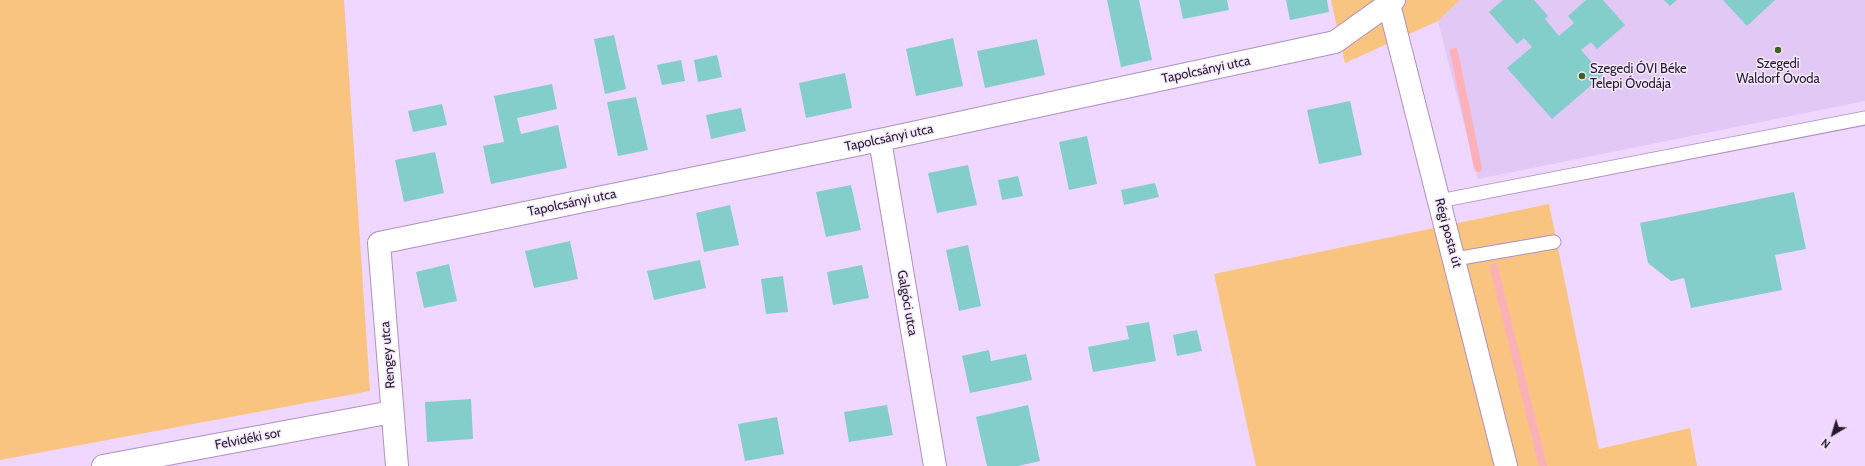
<!DOCTYPE html>
<html>
<head>
<meta charset="utf-8">
<style>
  body { margin:0 }
  #map { position:relative; width:1865px; height:466px; overflow:hidden; background:#efd7ff; font-family:Cabin,sans-serif }
  canvas { display:block }
  .north { position:absolute; left:1813px; top:414px; width:40px; height:40px; -webkit-text-stroke:3px #f5e9fe; paint-order:stroke; rotate:218deg; font-size:11px; font-weight:700; line-height:16px; text-align:center; color:#24192b }
  .north::after { content:''; display:block; margin:auto; width:14px; height:18px; background:#24192b; clip-path:polygon(50% 0,100% 100%,50% 72%,0 100%) }
</style>
</head>
<body>
<div id="map">
<canvas width="1865" height="466"></canvas>
<div class="north">N</div>
</div>
<script>
const context = document.querySelector('canvas').getContext('2d');
context.lineJoin = 'round';
function fill(path, color) {
  context.fillStyle = color;
  context.fill(path, 'evenodd');
}
function shape(rows) {
  const path = new Path2D();
  for (const r of rows) {
    path.moveTo(r[0], r[1]);
    for (let i = 2; i < r.length; i += 2) path.lineTo(r[i], r[i + 1]);
  }
  return path;
}
function trace(path, color, width, dash) {
  context.strokeStyle = color;
  context.lineWidth = width;
  context.lineCap = dash ? 'butt' : 'round';
  context.setLineDash(dash || []);
  context.stroke(path);
}
function label(font, color, halo, rows, align = 'center') {
  context.font = font + ' Cabin,sans-serif';
  context.lineWidth = 3;
  context.setLineDash([]);
  context.textBaseline = 'middle';
  context.strokeStyle = halo;
  context.fillStyle = color;
  for (const [text, x, y, turn = 0] of rows) {
    context.save();
    context.translate(x, y);
    context.rotate((+turn || 0) * Math.PI / 180);
    context.textAlign = isNaN(turn) ? turn : align;
    if (halo) context.strokeText(text, 0, 0);
    context.fillText(text, 0, 0);
    context.restore();
  }
}
fill(shape([
  [1460,0,1865,0,1865,101,1478,179,1438,21]
]), '#e2c8f4');
fill(shape([
  [0,0,344,0,370,391,0,460],
  [1331,0,1460,0,1438,21,1345,63],
  [1549,204,1599,449,1690,428,1697,466,1256,466,1214,274]
]), '#f9c480');
trace(shape([
  [1454,52,1478,168],
  [1494,268,1543,466]
]), '#fcb0b8', 8);
fill(shape([
  [1107,0,1139,0,1152,60,1121,67],
  [1179,0,1227,0,1229,10,1183,19],
  [1286,0,1327,0,1329,12,1290,20],
  [1503,0,1534,0,1548,16,1545,19,1559,36,1574,23,1568,16,1586,0,1603,0,1625,25,1597,49,1591,42,1581,50,1603,75,1552,119,1507,68,1532,47,1524,38,1517,44,1489,12],
  [1664,0,1677,0,1670,6],
  [1723,0,1775,0,1747,26],
  [614,35,626,89,605,94,594,39],
  [953,38,963,86,916,96,906,49],
  [1037,39,1045,75,985,88,977,51],
  [717,55,722,77,698,82,694,60],
  [681,60,685,81,662,85,657,65],
  [845,73,852,108,806,118,799,83],
  [552,84,557,109,517,118,521,134,558,125,567,168,491,184,483,146,504,142,494,96],
  [636,97,648,150,618,156,607,102],
  [1350,101,1362,155,1319,164,1307,110],
  [442,104,447,125,413,132,408,111],
  [741,108,746,131,711,139,706,115],
  [1087,136,1097,184,1069,190,1059,142],
  [435,152,444,193,404,202,395,160],
  [968,165,977,205,937,213,928,173],
  [1018,176,1023,196,1002,200,998,180],
  [1155,183,1159,197,1124,205,1121,190],
  [851,185,861,230,826,237,816,192],
  [1794,192,1806,249,1775,255,1782,290,1691,308,1684,278,1671,281,1648,263,1640,223],
  [730,205,739,245,704,252,696,213],
  [570,241,578,279,534,288,525,251],
  [968,245,981,306,959,311,946,250],
  [700,260,706,288,654,300,647,271],
  [449,264,457,301,424,308,416,272],
  [862,265,869,298,833,305,827,272],
  [783,276,788,312,766,314,761,279],
  [1149,322,1156,361,1093,372,1088,347,1129,339,1126,326],
  [1197,330,1202,351,1177,356,1173,335],
  [989,350,991,361,1026,354,1032,380,970,393,962,356],
  [471,399,473,439,427,442,425,402],
  [887,405,893,435,849,442,844,412],
  [1028,405,1040,461,1018,466,987,466,976,417],
  [777,417,784,454,745,461,738,424]
]), '#83ceca');
const lane = shape([
  [1439,201,1865,118],
  [1455,259,1554,242]
]);
const street = shape([
  [1388,0,1506,466],
  [880,140,935,466],
  [103,466,392,412],
  [397,466,379,243,880,140,1335,42,1394,0]
]);
trace(lane, '#ae91c0', 15);
trace(street, '#ae91c0', 24);
trace(lane, '#fff', 13);
trace(street, '#fff', 22);
for (const [x, y, r, color] of [
  [1778,50,4,"#3f621a"],
  [1582,76,4,"#3f621a"]
]) {
  const dot = new Path2D();
  dot.arc(x, y, r, 0, 2 * Math.PI);
  context.fillStyle = color;
  context.fill(dot);
  trace(dot, '#f5e9fe', 1.5);
}
label('13px', '#24192b', '#f5e9fe', [
  ["Szegedi",1778,64],
  ["Waldorf Óvoda",1778,79],
  ["Szegedi ÓVI Béke",1590,69,"left"],
  ["Telepi Óvodája",1590,84,"left"]
]);
label('13px', '#24192b', '#f5e9fe', [
  ["Tapolcsányi utca",1206,70,-12],
  ["Tapolcsányi utca",889,138,-12],
  ["Tapolcsányi utca",572,203,-12],
  ["Régi posta út",1448,233,75],
  ["Galgóci utca",907,303,80],
  ["Rengey utca",388,355,-95],
  ["Felvidéki sor",248,439,-11]
]);
</script>
</body>
</html>
